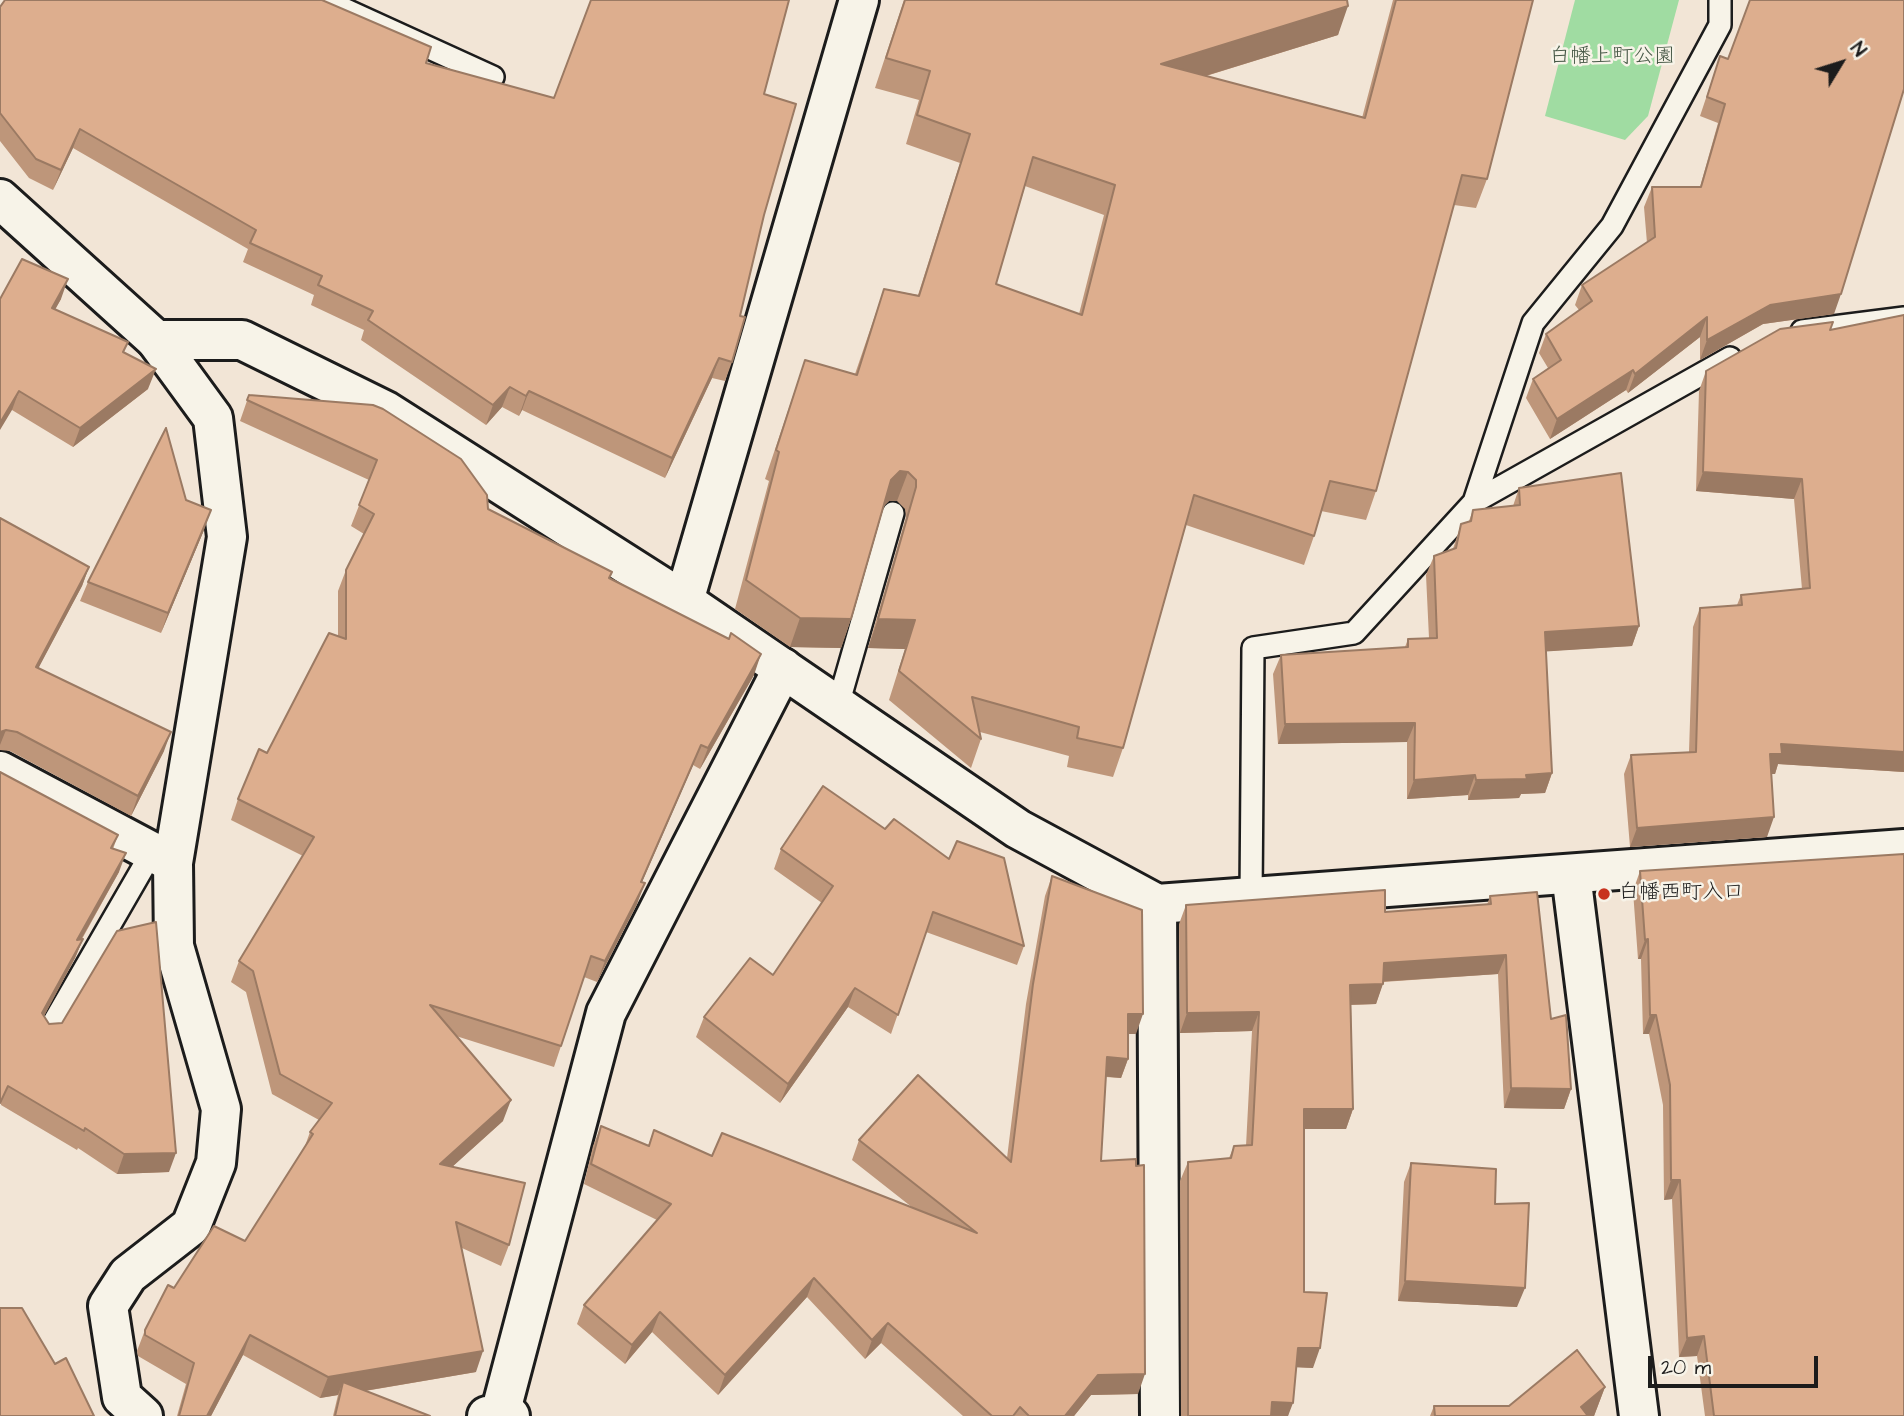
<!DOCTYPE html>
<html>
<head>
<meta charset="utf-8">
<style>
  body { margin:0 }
  #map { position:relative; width:1904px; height:1416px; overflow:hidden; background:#f2e5d6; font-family:"Architects Daughter",sans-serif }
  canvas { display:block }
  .north { position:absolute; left:1806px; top:28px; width:70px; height:70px; -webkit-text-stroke:5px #f7f3e8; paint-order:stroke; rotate:52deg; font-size:19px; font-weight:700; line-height:28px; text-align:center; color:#1c1c1c }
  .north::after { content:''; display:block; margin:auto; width:24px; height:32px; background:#1c1c1c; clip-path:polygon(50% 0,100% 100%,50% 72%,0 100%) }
  .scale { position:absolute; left:1648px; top:1356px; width:170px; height:32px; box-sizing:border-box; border:4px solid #1c1c1c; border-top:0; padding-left:9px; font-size:21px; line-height:24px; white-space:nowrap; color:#1c1c1c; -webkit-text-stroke:5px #f7f3e8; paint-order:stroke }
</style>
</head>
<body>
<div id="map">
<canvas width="1904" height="1416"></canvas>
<div class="north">N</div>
<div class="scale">20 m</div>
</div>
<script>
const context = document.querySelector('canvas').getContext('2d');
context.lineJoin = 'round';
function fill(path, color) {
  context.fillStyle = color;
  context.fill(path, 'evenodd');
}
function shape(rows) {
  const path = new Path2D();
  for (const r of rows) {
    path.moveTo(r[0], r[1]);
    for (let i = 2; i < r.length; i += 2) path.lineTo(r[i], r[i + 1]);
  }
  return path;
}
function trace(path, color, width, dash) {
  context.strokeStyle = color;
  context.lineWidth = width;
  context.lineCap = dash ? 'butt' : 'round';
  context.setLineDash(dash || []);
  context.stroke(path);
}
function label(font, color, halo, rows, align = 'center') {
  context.font = font + ' "Architects Daughter","Klee One",sans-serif';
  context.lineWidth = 5;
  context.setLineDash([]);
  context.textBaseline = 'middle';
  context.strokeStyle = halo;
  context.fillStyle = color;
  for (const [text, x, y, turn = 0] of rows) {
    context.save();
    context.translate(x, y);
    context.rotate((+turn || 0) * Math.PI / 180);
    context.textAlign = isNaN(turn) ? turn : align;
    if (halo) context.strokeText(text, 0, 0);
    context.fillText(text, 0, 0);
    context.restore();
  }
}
fill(shape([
  [1575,0,1679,0,1648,116,1625,140,1545,116]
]), '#a0dca2');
const service = shape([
  [324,0,493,77],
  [1802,331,1904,318],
  [1474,502,1730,358],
  [838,705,893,513],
  [1251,898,1253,648,1354,633,1474,502,1533,323,1612,226,1720,25,1720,0],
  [48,1032,152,852]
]);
const minor = shape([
  [684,601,859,0],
  [0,771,173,863],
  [1571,874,1639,1416],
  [1157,904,1160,1416],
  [500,1414,606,1013,783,668],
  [143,1416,122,1397,108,1306,128,1275,191,1226,216,1163,221,1109,174,946,173,863,227,537,213,418,156,340]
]);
const tertiary = shape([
  [0,199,156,340,242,340,386,411,684,601,1018,829,1157,904,1904,849],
  [487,1416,510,1416]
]);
trace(service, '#1c1c1c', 26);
trace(minor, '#1c1c1c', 44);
trace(tertiary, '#1c1c1c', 44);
trace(service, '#f7f3e8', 21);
trace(minor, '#f7f3e8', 38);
trace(tertiary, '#f7f3e8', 38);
fill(shape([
  [904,0,1347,0,1338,35,1206,76,1362,118,1393,0,1533,0,1487,179,1476,208,1454,205,1376,491,1366,520,1321,511,1314,536,1304,565,1186,525,1123,748,1113,777,1067,767,1069,756,980,732,981,739,971,768,889,700,905,649,868,648,906,517,905,509,897,501,889,501,884,506,851,619,841,648,790,647,735,609,769,481,765,479,805,360,855,374,884,289,918,295,960,163,906,144,919,100,875,88],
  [1025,186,1104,215,1079,314,996,284],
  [0,7,426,63,554,98,764,94,764,215,740,316,732,362,725,381,712,378,665,478,522,410,519,416,502,407,486,425,361,340,364,330,311,305,314,295,243,262,248,249,73,148,53,190,29,178,0,141],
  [1720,56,1834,314,1763,324,1700,360,1700,337,1628,393,1626,390,1550,439,1526,398,1533,379,1548,368,1539,353,1546,334,1579,310,1575,305,1582,285,1647,243,1644,207,1652,187,1700,187,1718,123,1700,116],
  [0,299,61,299,55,309,124,353,148,389,73,447,12,410],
  [1904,315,1904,772,1778,764,1775,774,1771,774,1767,837,1630,847,1624,774,1631,755,1689,752,1693,627,1700,608,1737,605,1741,595,1802,589,1794,499,1696,491,1699,391,1706,371,1830,330],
  [249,395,488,509,610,578,754,675,700,769,693,765,642,882,637,904,597,982,584,977,554,1067,456,1036,503,1121,452,1167,509,1245,501,1266,462,1248,476,1372,365,1391,430,1416,333,1416,338,1395,320,1398,243,1355,211,1416,177,1416,186,1384,138,1356,137,1351,145,1330,174,1288,245,1241,305,1146,310,1132,319,1120,272,1094,246,992,231,982,239,961,303,856,231,820,238,799,338,637,338,591,346,570,364,534,351,526,369,480,240,421],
  [1519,488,1639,626,1632,646,1546,651,1552,773,1545,793,1521,794,1519,798,1468,800,1468,795,1407,799,1407,742,1278,744,1273,674,1281,655,1405,647,1408,639,1429,638,1426,575,1434,556,1453,549,1461,524,1469,521,1473,510,1513,506],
  [186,500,204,530,161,633,80,601,88,582],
  [0,518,89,567,82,586,38,668,164,751,131,816,10,751,0,750],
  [0,772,118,835,113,849,119,872,82,939,83,939,75,958,44,1016,49,1024,169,1172,117,1174,78,1148,77,1150,1,1105],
  [781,849,1024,946,1017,965,926,932,891,1034,848,1007,780,1103,696,1037,704,1017,773,975,822,903,774,869],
  [1640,871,1904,1416,1705,1416,1697,1356,1679,1357,1672,1199,1664,1200,1663,1105,1649,1034,1643,1034,1641,959,1638,959,1633,891],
  [1052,876,1136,1034,1128,1034,1128,1059,1121,1078,1106,1077,1101,1161,1138,1394,1091,1395,1074,1416,963,1416,881,1343,865,1359,807,1297,718,1395,652,1332,625,1364,577,1324,584,1305,657,1220,584,1184,593,1146,601,1126,648,1146,654,1130,712,1156,913,1208,852,1160,859,1140,1007,1158,1026,1004,1045,896],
  [1490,896,1551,1019,1571,1089,1564,1109,1504,1108,1498,974,1383,982,1376,1004,1351,1005,1353,1109,1346,1129,1304,1129,1304,1292,1313,1368,1296,1367,1288,1416,1181,1416,1180,1181,1188,1162,1229,1158,1234,1146,1246,1146,1252,1031,1180,1033,1179,924,1186,905,1385,912,1487,905],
  [1411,1163,1495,1204,1517,1307,1398,1301,1404,1182],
  [1605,1387,1594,1416,1430,1416,1434,1406,1509,1406]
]), '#be967a');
fill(shape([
  [1348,6,1338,35,1150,93,1161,64],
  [80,129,73,148,53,190,61,170],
  [68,279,61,299,45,328,52,308],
  [1841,294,1834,314,1763,324,1700,360,1707,340,1770,305],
  [1707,317,1700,337,1628,393,1635,374],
  [719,358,712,378,665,478,672,458],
  [156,369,148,389,73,447,80,428],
  [1633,370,1626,390,1550,439,1557,419],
  [510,387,502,407,486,425,493,405],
  [19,391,12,410,0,430,0,423],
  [529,391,522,410,519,416,526,396],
  [900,471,908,472,897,501,889,501,880,509,891,480],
  [1703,472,1802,479,1794,499,1696,491],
  [211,510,204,530,161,633,168,613],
  [89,567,82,586,29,686,36,667],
  [800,618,851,619,841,648,790,647],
  [878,619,915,620,905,649,868,648],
  [1639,626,1632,646,1538,652,1545,632],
  [761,654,754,675,700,769,708,748],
  [1415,723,1407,742,1278,744,1285,724],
  [6,730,0,745,0,732],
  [171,732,164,751,131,816,138,796],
  [1781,744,1904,752,1904,772,1778,764,1775,774,1763,774,1770,754],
  [701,745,693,765,633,902,641,882],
  [1552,773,1545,793,1521,794,1519,798,1468,800,1476,780],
  [1475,775,1468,795,1407,799,1414,780],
  [1774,817,1767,837,1630,847,1637,828],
  [126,853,119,872,70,959,77,940],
  [645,883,637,904,597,982,605,961],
  [83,939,75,958,35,1033,42,1013],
  [1648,939,1641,959,1638,959,1645,940],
  [1506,955,1498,974,1376,982,1384,963],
  [1383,984,1376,1004,1343,1005,1350,985],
  [855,988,848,1007,780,1103,788,1084],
  [1259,1012,1252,1031,1180,1033,1187,1013],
  [1128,1014,1143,1014,1136,1034,1121,1034],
  [1650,1015,1656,1015,1649,1034,1643,1034],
  [1107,1057,1128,1059,1121,1078,1100,1076],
  [1511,1088,1571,1089,1564,1109,1504,1108],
  [511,1100,503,1121,432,1185,440,1164],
  [1304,1109,1353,1109,1346,1129,1297,1129],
  [176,1153,169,1172,117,1174,124,1154],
  [1671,1180,1680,1180,1672,1199,1664,1200],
  [814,1278,807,1297,718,1395,725,1375],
  [1405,1281,1525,1288,1517,1307,1398,1301],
  [660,1312,652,1332,625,1364,632,1345],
  [888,1323,881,1343,865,1359,872,1340],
  [250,1335,243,1355,211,1416,207,1416],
  [1704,1336,1697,1356,1679,1357,1687,1338],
  [1298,1348,1320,1348,1313,1368,1291,1367],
  [483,1351,476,1372,340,1395,343,1382,338,1395,320,1398,328,1377],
  [1145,1374,1138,1394,1091,1395,1074,1416,1065,1416,1098,1375],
  [1605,1387,1594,1416,1578,1416,1581,1407],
  [1272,1402,1293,1403,1288,1416,1267,1416]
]), '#9b7a63');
const building = shape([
  [5,0,322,0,431,47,426,63,554,98,591,0,789,0,764,94,796,104,764,215,740,316,745,317,732,362,719,358,672,458,529,391,526,396,510,387,493,405,368,320,373,311,318,285,322,276,250,243,256,230,80,129,61,170,36,159,0,113,0,7,5,0],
  [905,0,1347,0,1348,6,1161,64,1365,118,1396,0,1533,0,1487,179,1462,175,1376,491,1330,481,1314,536,1194,495,1123,748,1077,738,1079,727,972,697,981,739,899,671,915,620,878,619,916,487,916,480,908,472,900,471,891,480,851,619,800,618,746,580,779,452,776,450,805,360,857,375,884,289,919,296,970,134,917,115,930,71,886,58,905,0],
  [1033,157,1115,185,1082,315,996,284,1033,157],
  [1750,0,1904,0,1904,89,1841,294,1770,305,1707,340,1707,317,1635,374,1633,370,1557,419,1533,379,1561,360,1546,334,1592,301,1582,285,1655,237,1652,187,1701,187,1725,104,1707,97,1720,56,1728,59,1750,0],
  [22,259,68,279,52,308,128,342,123,352,156,369,80,428,19,391,0,423,0,299,22,259],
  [1904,315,1904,752,1781,744,1782,754,1770,754,1774,817,1637,828,1631,755,1696,752,1700,608,1742,605,1741,595,1810,588,1802,479,1703,472,1706,371,1780,329,1833,322,1830,330,1904,315],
  [249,395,373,405,383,409,461,459,487,495,488,509,612,572,609,578,729,639,731,633,761,654,708,748,701,745,641,882,645,883,605,961,591,956,561,1046,430,1005,511,1100,440,1164,525,1183,509,1245,456,1222,483,1351,328,1377,250,1335,207,1416,179,1416,194,1363,145,1335,145,1330,168,1285,174,1288,214,1226,245,1241,313,1134,310,1132,332,1103,280,1074,253,971,239,961,314,837,238,799,259,749,267,753,329,633,346,639,346,570,374,514,359,505,377,460,247,400,249,395],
  [166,428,186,500,211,510,168,613,88,582,166,428],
  [1621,473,1639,626,1545,632,1552,773,1526,775,1527,779,1476,780,1475,775,1414,780,1415,723,1285,724,1281,655,1408,647,1408,639,1437,638,1434,556,1456,548,1461,524,1471,521,1473,510,1520,505,1519,488,1621,473],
  [0,518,89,567,36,667,171,732,138,796,17,732,6,730,0,732,0,518],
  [0,772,118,835,111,848,126,853,77,940,83,939,42,1013,49,1024,62,1023,117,931,156,922,176,1153,124,1154,85,1128,84,1131,8,1086,0,1103,0,772],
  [823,786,885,829,894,819,949,859,957,841,1004,858,1024,946,933,912,898,1015,855,988,788,1084,704,1017,750,958,773,975,833,886,781,849,823,786],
  [1904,854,1904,1416,1714,1416,1704,1336,1687,1338,1680,1180,1671,1180,1670,1085,1656,1015,1650,1015,1648,939,1645,940,1640,871,1904,854],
  [1052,876,1142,910,1143,1014,1128,1014,1128,1059,1107,1057,1101,1161,1136,1159,1136,1166,1144,1165,1145,1374,1098,1375,1065,1416,1029,1416,1020,1407,1013,1416,992,1416,888,1323,872,1340,814,1278,725,1375,660,1312,632,1345,584,1305,671,1204,591,1164,601,1126,649,1146,654,1130,712,1156,722,1133,977,1233,859,1140,918,1075,1011,1162,1033,984,1052,876],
  [1385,890,1385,912,1491,904,1490,896,1537,892,1551,1019,1566,1015,1571,1089,1511,1088,1506,955,1384,963,1383,984,1350,985,1353,1109,1304,1109,1304,1292,1327,1293,1320,1348,1298,1348,1293,1403,1272,1402,1271,1416,1188,1416,1188,1162,1231,1158,1234,1146,1252,1145,1259,1012,1187,1013,1186,905,1385,890],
  [1411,1163,1496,1169,1495,1204,1529,1203,1525,1288,1405,1281,1411,1163],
  [0,1308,22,1308,55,1364,66,1358,94,1416,0,1416,0,1308],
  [1577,1350,1605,1387,1581,1407,1588,1416,1435,1416,1434,1406,1509,1406,1577,1350],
  [343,1382,430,1416,335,1416,343,1382]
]);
fill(building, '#ddae8e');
trace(building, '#9b7a63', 2);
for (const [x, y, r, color] of [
  [1604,894,7,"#c8321e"]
]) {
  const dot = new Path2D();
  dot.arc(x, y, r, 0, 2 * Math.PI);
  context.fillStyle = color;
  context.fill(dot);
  trace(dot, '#f7f3e8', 2.5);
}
label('21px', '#445644', '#f7f3e8', [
  ["白幡上町公園",1612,58]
]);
label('21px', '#1c1c1c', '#f7f3e8', [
  ["白幡西町入口",1618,894]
], 'left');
</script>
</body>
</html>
